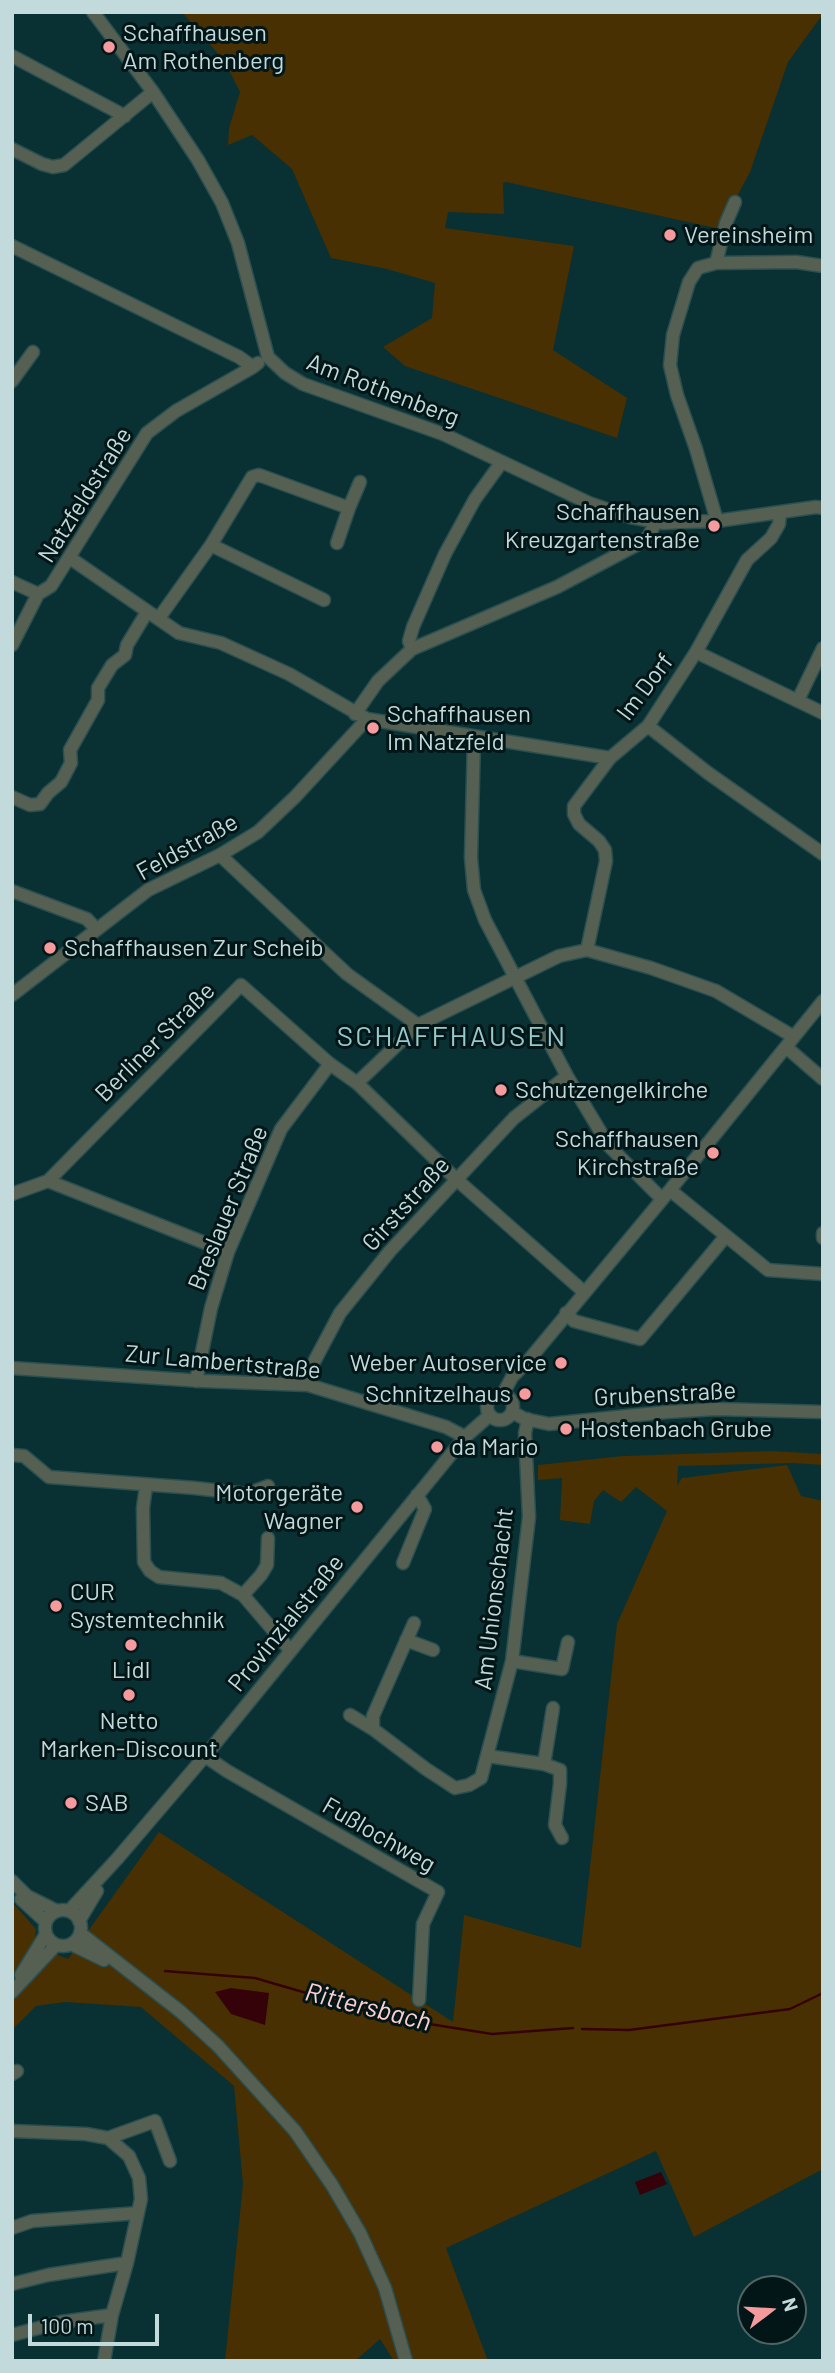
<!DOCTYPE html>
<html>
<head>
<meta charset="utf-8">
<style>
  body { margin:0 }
  #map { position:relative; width:835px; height:2373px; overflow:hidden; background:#093032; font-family:Barlow,sans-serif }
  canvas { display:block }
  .frame { position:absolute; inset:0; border:14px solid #c2dadb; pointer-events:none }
  .north { position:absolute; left:737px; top:2275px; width:70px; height:70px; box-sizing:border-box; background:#031617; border:2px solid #4f6465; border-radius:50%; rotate:73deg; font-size:19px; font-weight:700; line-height:28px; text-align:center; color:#c2dadb }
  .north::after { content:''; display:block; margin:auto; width:24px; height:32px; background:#f59b9d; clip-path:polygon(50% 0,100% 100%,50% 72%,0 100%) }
  .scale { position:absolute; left:28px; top:2314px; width:131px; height:32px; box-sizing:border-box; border:4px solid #c2dadb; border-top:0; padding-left:9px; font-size:21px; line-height:24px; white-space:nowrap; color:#c2dadb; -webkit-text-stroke:5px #031617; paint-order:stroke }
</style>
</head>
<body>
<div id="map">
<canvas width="835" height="2373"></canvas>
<div class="frame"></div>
<div class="north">N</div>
<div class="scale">100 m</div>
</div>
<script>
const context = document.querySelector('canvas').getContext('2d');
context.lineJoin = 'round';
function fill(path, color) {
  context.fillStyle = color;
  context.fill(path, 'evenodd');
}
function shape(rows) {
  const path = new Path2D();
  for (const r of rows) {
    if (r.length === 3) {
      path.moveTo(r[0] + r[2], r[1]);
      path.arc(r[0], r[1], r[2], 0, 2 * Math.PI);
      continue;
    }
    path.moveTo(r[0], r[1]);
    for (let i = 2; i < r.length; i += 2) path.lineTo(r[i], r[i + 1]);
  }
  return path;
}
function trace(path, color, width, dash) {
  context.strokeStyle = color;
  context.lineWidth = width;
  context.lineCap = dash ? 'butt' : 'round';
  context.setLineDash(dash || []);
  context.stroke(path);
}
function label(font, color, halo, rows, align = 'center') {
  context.font = font + ' Barlow,sans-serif';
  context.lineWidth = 6;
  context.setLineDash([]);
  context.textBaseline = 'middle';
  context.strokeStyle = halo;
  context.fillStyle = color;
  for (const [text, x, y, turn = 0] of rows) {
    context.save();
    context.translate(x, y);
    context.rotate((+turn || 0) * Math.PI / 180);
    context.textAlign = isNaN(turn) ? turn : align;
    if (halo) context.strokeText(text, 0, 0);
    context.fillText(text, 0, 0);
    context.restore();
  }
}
fill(shape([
  [182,12,823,12,823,14,788,62,750,172,720,229,506,182,503,183,504,214,448,212,445,228,574,246,553,350,627,398,617,438,405,366,383,347,432,318,435,283,387,269,331,258,292,169,252,135,228,145,229,128,240,92,225,62],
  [771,1451,823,1454,823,1465,793,1463,678,1466,677,1486,682,1478,787,1465,801,1496,823,1501,823,2169,694,2237,656,2151,446,2248,488,2361,394,2361,380,2339,355,2361,225,2361,243,2184,234,2086,141,2007,65,2002,36,2006,12,2030,12,1902,36,1929,34,1946,68,1959,159,1832,453,2022,464,1915,581,1948,617,1624,667,1511,636,1487,621,1502,603,1490,594,1501,590,1524,560,1520,562,1478,538,1480,538,1465,623,1456]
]), '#483002');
fill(shape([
  [231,1988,269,1993,265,2025,231,2014,215,1992],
  [661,2172,667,2184,640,2195,635,2182]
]), '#360209');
trace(shape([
  [165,1971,255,1978,392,2018,492,2034,573,2028],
  [582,2029,629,2030,790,2009,823,1993]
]), '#360209', 2.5);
const minor = shape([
  [93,12,153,92,198,160,222,203,238,243,268,357,285,373,303,384,443,434,589,503,630,517,664,523,682,522,717,521,816,507,823,508],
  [12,56,125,116],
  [12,149,42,164,53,167,64,165,153,92],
  [735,202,726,223,716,263,796,262,823,266],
  [12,246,239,357,253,367,258,363],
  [716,263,698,268,689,282,673,335,670,365,677,395,696,449,717,521],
  [12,381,33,352],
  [337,543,349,508],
  [211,545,324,600],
  [70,558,179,633,221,643,289,674,367,719,610,758,648,726,696,652,747,560,771,538,779,524,780,513],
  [12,582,38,594],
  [159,618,211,545,252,477,259,475,349,508,360,482],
  [12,645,38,594,51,586,147,433,176,411,253,367],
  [412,649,409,641,413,627,445,554,475,499,501,463],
  [696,652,823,713],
  [798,700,823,648],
  [355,714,378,681,412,649,557,587,640,543,648,537,656,522],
  [648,726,708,773,823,854],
  [474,738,471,858,474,890,485,920,567,1076,609,1146,662,1199],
  [610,758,574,806,574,814,579,824,599,841,605,850,606,861,587,950,651,968,716,991,794,1037],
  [12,797,30,805,40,804,48,793,61,782,71,763,70,750,98,700,98,688,112,665,125,655,127,645,147,612],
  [220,855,347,974,418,1025],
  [12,891,87,919,96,929],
  [12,995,148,890,220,855,258,832,295,797,367,719],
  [786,1047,823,1079],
  [357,1083,418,1025,559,956,587,950],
  [48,1181,228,1252],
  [670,1190,768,1270,823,1274],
  [12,1194,48,1181,241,985,330,1064,357,1083,456,1179,584,1292],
  [823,1233,823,1238],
  [566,1313,574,1321,640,1339,726,1236],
  [12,1368,202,1381,308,1385,446,1427,465,1437],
  [196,1381,211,1308,228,1252,281,1129,330,1064],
  [308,1385,314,1362,340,1313,390,1251,514,1118,567,1076],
  [500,1407,13],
  [503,1394,512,1377,528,1361,670,1190,823,1001],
  [512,1412,525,1419,549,1424,667,1412,716,1409,823,1412],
  [12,1455,24,1456,49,1477,195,1488,247,1494,268,1486],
  [146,1486,143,1508,144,1562,150,1571,159,1577,221,1583,243,1595,290,1650],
  [403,1563,425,1509,417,1495],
  [243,1595,261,1575,267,1565,268,1538],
  [414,1623,373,1716,373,1729,426,1769,455,1788,469,1785,481,1778,512,1661,529,1517,525,1433,528,1419],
  [406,1640,433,1650],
  [512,1661,562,1669,568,1642],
  [350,1715,373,1729],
  [205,1756,227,1771,438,1892,423,1924,419,2000],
  [487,1756,544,1764,560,1770,560,1784,555,1825,562,1838],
  [544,1764,553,1708],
  [12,1881,27,1896,57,1911],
  [21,1899,46,1922],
  [63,1928,18],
  [69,1911,117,1859,205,1756,465,1437,490,1415],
  [79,1921,97,1891],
  [80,1933,181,2012,218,2046,295,2131,332,2185,360,2233,385,2288,406,2361],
  [71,1944,104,1960],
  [21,1975,46,1934],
  [12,1992,56,1945],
  [12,2074,17,2071],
  [12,2131,86,2134,108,2138,129,2156,139,2178,141,2199,127,2263,112,2315,104,2361],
  [108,2138,155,2121,170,2161],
  [12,2228,32,2221,138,2213],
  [12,2284,48,2275,127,2263],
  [12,2335,61,2322,112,2315]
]);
trace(minor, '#2a4f50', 15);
trace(minor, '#555f52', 12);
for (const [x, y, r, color] of [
  [109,47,7,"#f59b9d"],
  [670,235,7,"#f59b9d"],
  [714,526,7,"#f59b9d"],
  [373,728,7,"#f59b9d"],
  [50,948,7,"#f59b9d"],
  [501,1090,7,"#f59b9d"],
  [713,1153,7,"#f59b9d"],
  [561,1363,7,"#f59b9d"],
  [525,1394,7,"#f59b9d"],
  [566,1429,7,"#f59b9d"],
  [437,1447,7,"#f59b9d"],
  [357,1507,7,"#f59b9d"],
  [56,1606,7,"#f59b9d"],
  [131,1645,7,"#f59b9d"],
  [129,1695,7,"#f59b9d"],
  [71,1803,7,"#f59b9d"]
]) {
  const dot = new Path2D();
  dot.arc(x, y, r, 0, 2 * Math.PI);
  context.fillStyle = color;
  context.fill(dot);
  trace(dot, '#031617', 2.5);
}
label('24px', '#c2dadb', '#031617', [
  ["Schaffhausen",123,33],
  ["Am Rothenberg",123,61],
  ["Vereinsheim",684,235],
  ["Schaffhausen",700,512,"right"],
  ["Kreuzgartenstraße",700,540,"right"],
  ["Schaffhausen",387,714],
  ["Im Natzfeld",387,742],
  ["Schaffhausen Zur Scheib",64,948],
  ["Schutzengelkirche",515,1090],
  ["Schaffhausen",699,1139,"right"],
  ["Kirchstraße",699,1167,"right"],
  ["Weber Autoservice",547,1363,"right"],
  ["Schnitzelhaus",511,1394,"right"],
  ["Hostenbach Grube",580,1429],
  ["da Mario",451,1447],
  ["Motorgeräte",343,1493,"right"],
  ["Wagner",343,1521,"right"],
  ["CUR",70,1592],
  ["Systemtechnik",70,1620],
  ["Lidl",131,1670,"center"],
  ["Netto",129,1721,"center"],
  ["Marken-Discount",129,1749,"center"],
  ["SAB",85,1803]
], 'left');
label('24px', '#c2dadb', '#031617', [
  ["Am Rothenberg",383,390,21],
  ["Natzfeldstraße",85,495,-58],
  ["Im Dorf",645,687,-53],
  ["Feldstraße",187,847,-29],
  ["Berliner Straße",155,1042,-45],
  ["Girststraße",406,1204,-48],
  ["Breslauer Straße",228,1208,-68],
  ["Zur Lambertstraße",223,1362,5],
  ["Grubenstraße",665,1394,-3],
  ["Am Unionschacht",494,1599,-83],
  ["Provinzialstraße",286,1623,-51],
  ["Fußlochweg",379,1835,30]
]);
label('italic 26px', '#ffd0d0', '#031617', [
  ["Rittersbach",368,2007,14]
]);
context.letterSpacing = '2px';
label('28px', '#98cacc', '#031617', [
  ["SCHAFFHAUSEN",452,1037]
]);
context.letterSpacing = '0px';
</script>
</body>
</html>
